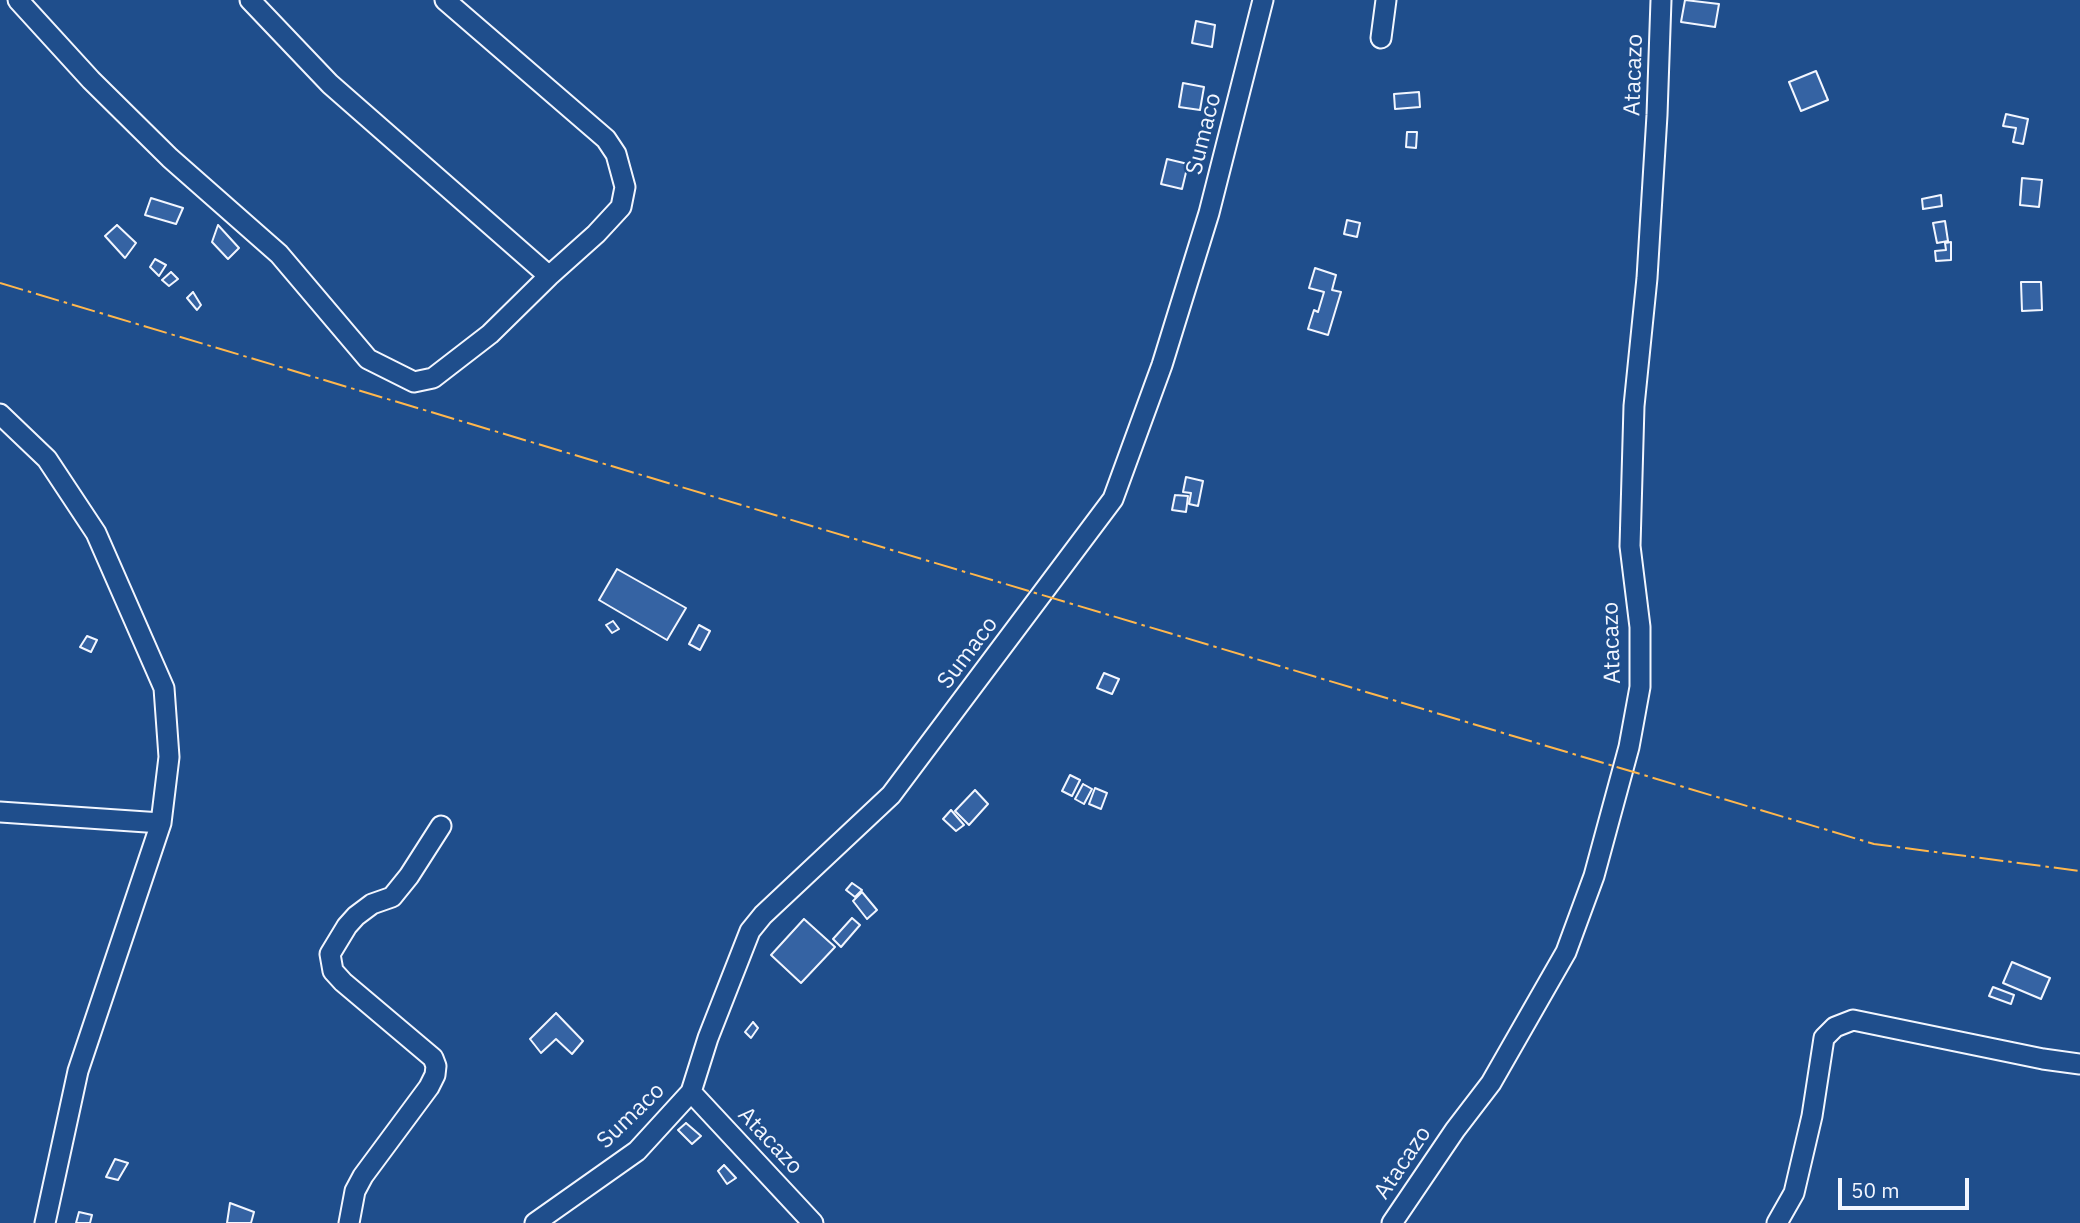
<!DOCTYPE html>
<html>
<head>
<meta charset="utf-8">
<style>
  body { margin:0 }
  #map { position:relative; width:2080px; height:1223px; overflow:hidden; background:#1f4e8c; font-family:"IBM Plex Sans",sans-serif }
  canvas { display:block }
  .scale { position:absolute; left:1838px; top:1178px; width:131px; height:32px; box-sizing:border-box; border:4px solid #f2f6ff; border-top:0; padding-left:9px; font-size:21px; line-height:24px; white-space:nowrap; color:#f2f6ff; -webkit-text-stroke:5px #1f4e8c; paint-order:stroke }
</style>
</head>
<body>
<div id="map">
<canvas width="2080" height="1223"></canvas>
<div class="scale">50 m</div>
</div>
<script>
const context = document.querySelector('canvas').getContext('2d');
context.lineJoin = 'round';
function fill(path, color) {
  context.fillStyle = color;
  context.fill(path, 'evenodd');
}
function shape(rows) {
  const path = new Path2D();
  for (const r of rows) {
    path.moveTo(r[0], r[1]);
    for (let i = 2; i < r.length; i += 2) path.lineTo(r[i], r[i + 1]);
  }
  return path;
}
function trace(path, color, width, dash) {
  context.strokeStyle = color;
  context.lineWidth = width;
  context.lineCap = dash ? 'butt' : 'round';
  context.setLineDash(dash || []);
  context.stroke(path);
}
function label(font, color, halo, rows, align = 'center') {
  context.font = font + ' "IBM Plex Sans",sans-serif';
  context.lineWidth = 5;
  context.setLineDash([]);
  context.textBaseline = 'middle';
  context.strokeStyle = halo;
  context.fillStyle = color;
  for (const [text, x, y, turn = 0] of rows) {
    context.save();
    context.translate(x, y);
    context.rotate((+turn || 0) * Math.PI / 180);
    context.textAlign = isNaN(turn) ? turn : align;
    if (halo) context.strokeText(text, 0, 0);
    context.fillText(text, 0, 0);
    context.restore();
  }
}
const building = shape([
  [1685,0,1719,4,1715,27,1681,22,1685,0],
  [1196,21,1215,25,1212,47,1192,43,1196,21],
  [1816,71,1828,100,1801,111,1789,82,1816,71],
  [1183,83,1204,87,1200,110,1179,107,1183,83],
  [1419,92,1420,107,1395,109,1394,94,1419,92],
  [2006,114,2028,119,2023,144,2013,142,2016,128,2003,126,2006,114],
  [1407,132,1417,132,1416,148,1406,147,1407,132],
  [1167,159,1188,164,1182,189,1161,184,1167,159],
  [2022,178,2042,180,2039,207,2020,205,2022,178],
  [1941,195,1942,206,1923,209,1922,199,1941,195],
  [151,198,183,208,176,224,145,215,151,198],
  [1347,220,1360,223,1357,237,1344,234,1347,220],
  [1945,221,1948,241,1937,243,1933,223,1945,221],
  [117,225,136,243,125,258,105,236,117,225],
  [218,225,239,248,228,259,212,242,218,225],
  [1951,242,1951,260,1936,261,1935,251,1946,250,1945,243,1951,242],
  [155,259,166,265,159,276,150,267,155,259],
  [1315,268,1336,275,1332,290,1341,292,1328,335,1308,329,1314,310,1318,312,1324,292,1309,288,1315,268],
  [171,272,178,279,169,286,162,280,171,272],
  [2021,282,2041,282,2042,310,2022,311,2021,282],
  [193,292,201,305,197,310,187,298,193,292],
  [1186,477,1203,481,1198,506,1189,504,1191,493,1183,492,1186,477],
  [1175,495,1188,496,1186,512,1172,510,1175,495],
  [617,569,686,608,667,640,599,600,617,569],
  [613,621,619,629,612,633,606,625,613,621],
  [699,625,710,631,700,650,689,644,699,625],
  [87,636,97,640,91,652,80,647,87,636],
  [1104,673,1119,679,1112,694,1097,688,1104,673],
  [1070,775,1080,780,1072,796,1062,791,1070,775],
  [1083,784,1092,789,1084,804,1075,799,1083,784],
  [1095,788,1107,793,1101,809,1089,804,1095,788],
  [975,790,988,804,969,825,955,811,975,790],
  [951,810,964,825,956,831,943,819,951,810],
  [852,883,862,890,855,897,846,890,852,883],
  [862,892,877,910,867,919,853,901,862,892],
  [852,918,860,925,841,947,833,939,852,918],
  [804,919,835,947,801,983,771,955,804,919],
  [2012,962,2050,978,2041,999,2003,983,2012,962],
  [1993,987,2014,995,2011,1004,1989,996,1993,987],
  [556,1013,583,1041,572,1054,556,1039,541,1053,530,1039,556,1013],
  [753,1022,758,1028,751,1038,745,1032,753,1022],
  [686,1123,701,1136,692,1144,678,1130,686,1123],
  [115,1159,128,1163,118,1180,106,1177,115,1159],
  [724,1165,736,1178,727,1184,718,1171,724,1165],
  [230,1203,254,1212,251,1223,227,1223,230,1203],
  [79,1212,92,1215,90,1223,76,1223,79,1212]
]);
fill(building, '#3563a3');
trace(building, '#f2f6ff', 2);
const minor = shape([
  [18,0,91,80,170,158,279,254,368,359,414,382,433,378,490,334,549,276,596,234,621,207,625,187,616,154,606,139,445,0],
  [250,0,330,84,549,276],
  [1381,38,1386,0],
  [0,414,47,459,96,533,164,688,169,757,161,823,78,1071,45,1223],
  [0,812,161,823],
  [691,1092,813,1223],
  [349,1223,355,1191,363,1176,429,1087,435,1075,436,1066,433,1058,343,982,333,971,330,954,347,926,356,916,372,904,392,897,409,876,441,826],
  [535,1223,637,1151,691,1092,708,1038,750,931,763,915,891,795,1113,499,1162,365,1209,213,1263,0],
  [1392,1223,1455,1130,1491,1083,1566,952,1594,876,1629,747,1640,687,1640,627,1630,546,1634,406,1647,278,1657,115,1661,0],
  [1777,1223,1794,1193,1812,1116,1824,1038,1835,1027,1853,1020,2043,1059,2080,1064]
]);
trace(minor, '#f2f6ff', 23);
trace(minor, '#1f4e8c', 19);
trace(shape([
  [0,283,1874,844,2080,871]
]), '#ffb74d', 2, [24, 5, 3.5, 5]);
label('23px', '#f2f6ff', '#1f4e8c', [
  ["Atacazo",1634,75,-88],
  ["Sumaco",1204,134,-76],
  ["Atacazo",1612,643,-92],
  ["Sumaco",968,653,-53],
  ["Sumaco",631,1116,-44],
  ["Atacazo",770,1141,47],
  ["Atacazo",1403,1163,-56]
]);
</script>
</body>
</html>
